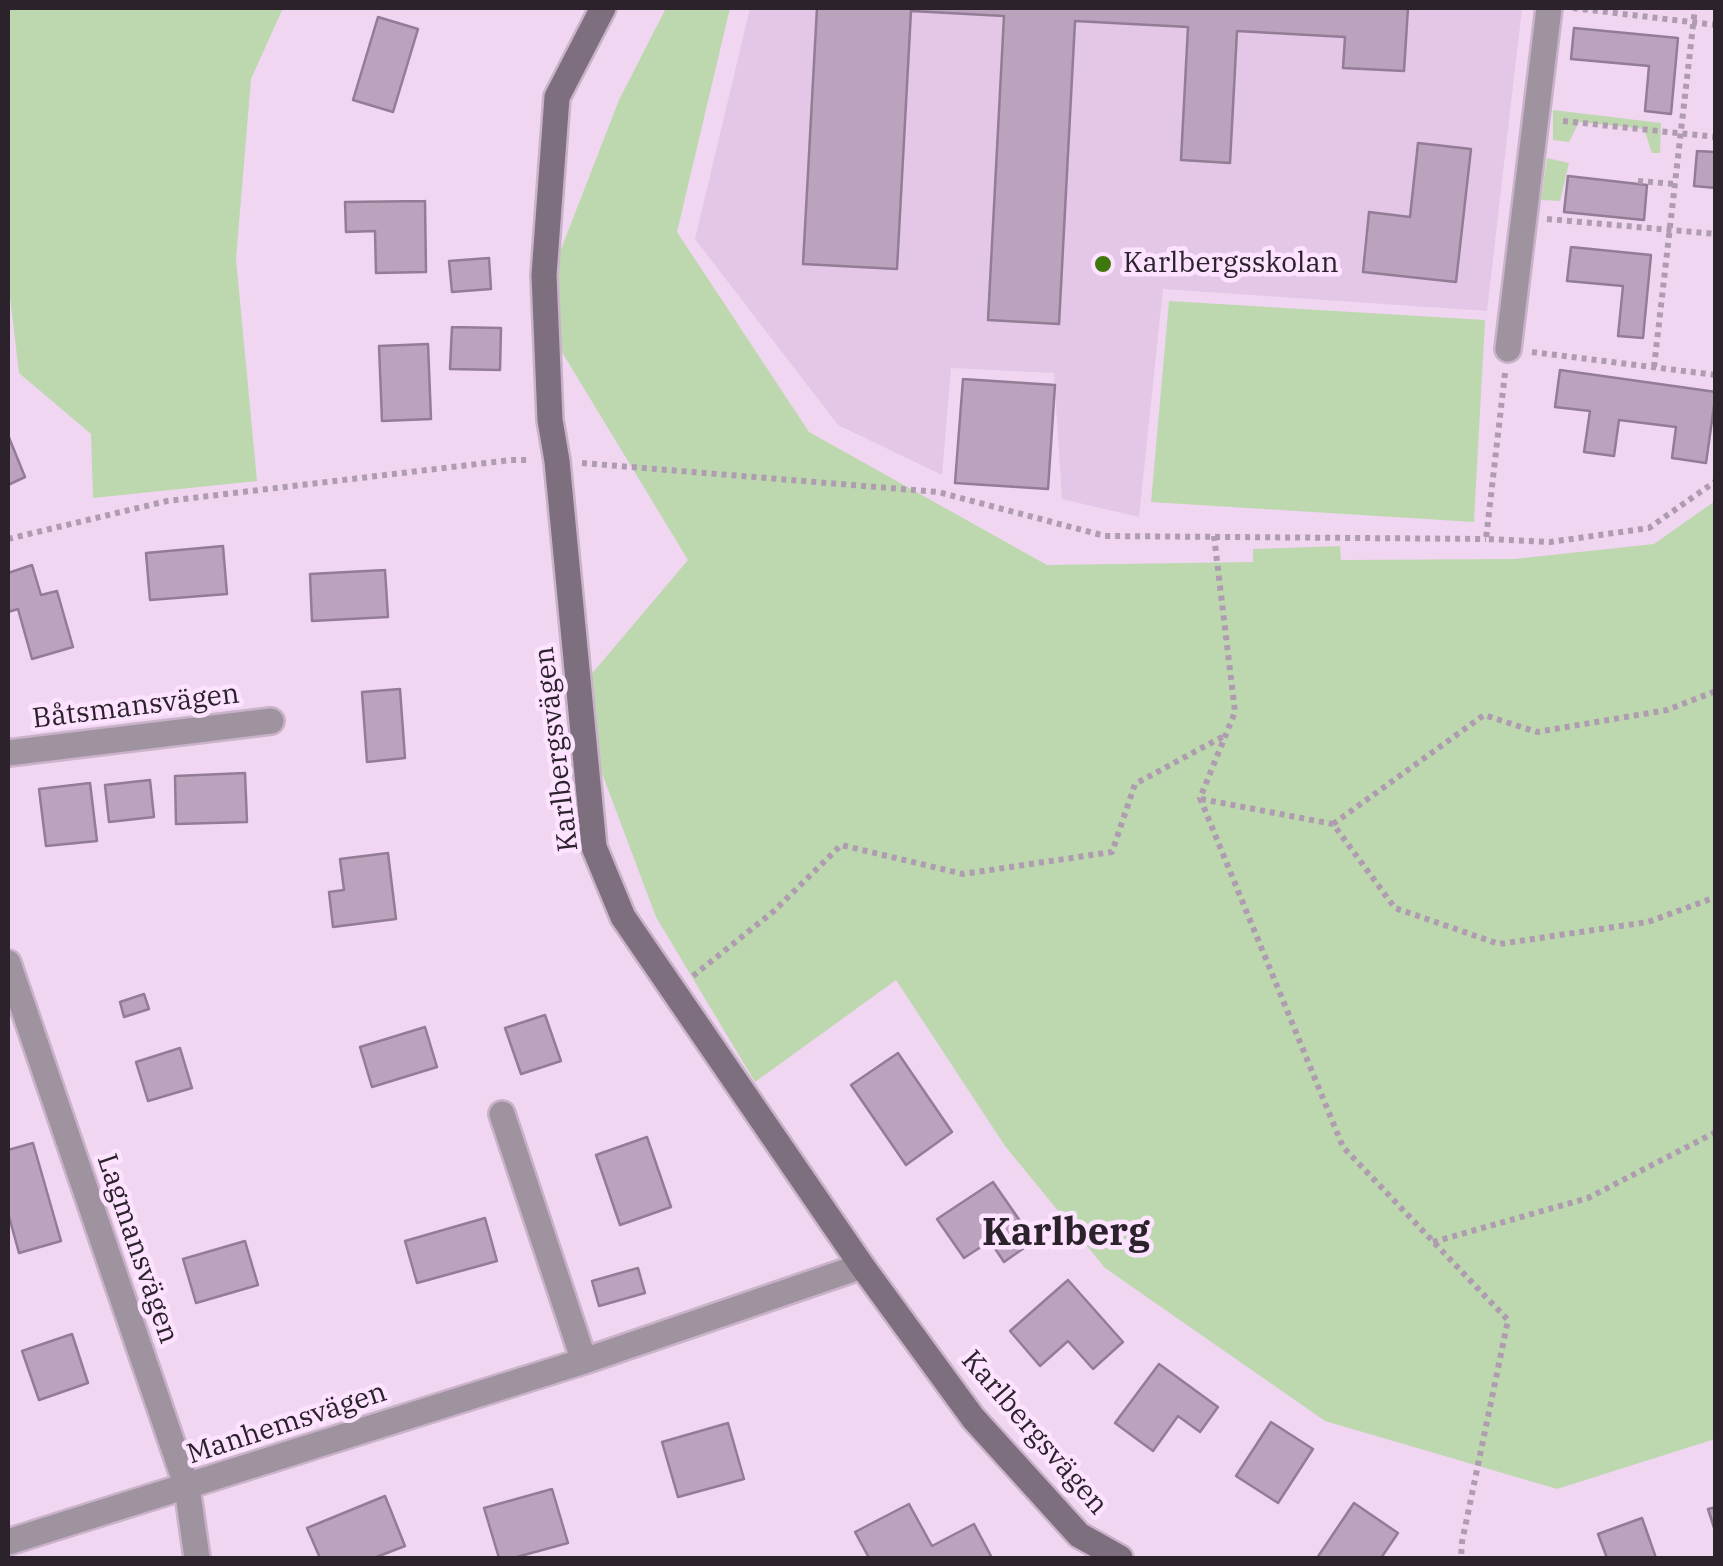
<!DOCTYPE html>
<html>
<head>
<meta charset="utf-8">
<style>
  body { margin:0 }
  #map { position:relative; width:1723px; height:1566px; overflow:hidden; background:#f0d6f1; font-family:"IBM Plex Serif",serif }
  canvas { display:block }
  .frame { position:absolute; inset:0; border:10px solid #2b222c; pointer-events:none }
</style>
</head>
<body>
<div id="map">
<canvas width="1723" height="1566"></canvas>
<div class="frame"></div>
</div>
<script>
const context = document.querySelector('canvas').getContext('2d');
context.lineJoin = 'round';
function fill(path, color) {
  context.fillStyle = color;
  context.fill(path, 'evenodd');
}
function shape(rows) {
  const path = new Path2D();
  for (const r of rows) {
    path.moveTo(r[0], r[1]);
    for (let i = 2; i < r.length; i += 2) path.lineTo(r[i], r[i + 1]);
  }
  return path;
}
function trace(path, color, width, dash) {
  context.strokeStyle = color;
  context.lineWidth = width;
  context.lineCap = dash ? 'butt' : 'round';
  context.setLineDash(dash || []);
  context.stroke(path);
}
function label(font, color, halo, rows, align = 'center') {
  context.font = font + ' "IBM Plex Serif",serif';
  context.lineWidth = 9;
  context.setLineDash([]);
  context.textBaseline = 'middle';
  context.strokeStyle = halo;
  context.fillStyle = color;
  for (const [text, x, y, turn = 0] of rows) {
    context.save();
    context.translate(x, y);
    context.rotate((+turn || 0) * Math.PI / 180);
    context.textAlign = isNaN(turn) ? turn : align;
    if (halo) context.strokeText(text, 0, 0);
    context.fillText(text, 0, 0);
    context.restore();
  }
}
fill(shape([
  [750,8,1522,8,1487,311,1163,289,1139,517,1062,499,1054,373,951,368,942,475,838,425,695,239]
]), '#e4c6e6');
fill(shape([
  [8,8,283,8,251,79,236,259,257,481,93,498,91,434,19,373,8,280],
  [666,8,730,8,677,232,809,432,1047,565,1253,562,1253,549,1340,546,1341,560,1514,559,1654,544,1715,501,1715,1439,1557,1489,1325,1421,1105,1268,1005,1146,896,980,755,1082,656,917,573,696,688,560,537,311,619,100],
  [1553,110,1661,123,1660,153,1652,153,1644,129,1579,122,1569,142,1553,140],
  [1547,158,1569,163,1560,201,1541,200],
  [1169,301,1485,320,1474,522,1151,502]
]), '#bdd8af');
const building = shape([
  [817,8,1408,8,1404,71,1343,68,1345,37,1237,31,1230,163,1181,160,1188,27,1075,21,1059,324,988,320,1004,16,911,11,897,269,803,264,817,8],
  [378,17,418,29,393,112,353,100,378,17],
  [1574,28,1678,38,1671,114,1645,111,1649,66,1571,59,1574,28],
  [1418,143,1471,149,1456,282,1363,272,1369,212,1410,217,1418,143],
  [1697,151,1716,152,1716,188,1694,186,1697,151],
  [1568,176,1647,185,1644,220,1564,212,1568,176],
  [425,201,426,272,376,273,375,231,346,232,345,202,425,201],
  [1571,247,1651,255,1643,338,1618,336,1623,286,1567,281,1571,247],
  [489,258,491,289,452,292,449,261,489,258],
  [452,327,501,328,500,370,450,369,452,327],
  [428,344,431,419,382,421,379,346,428,344],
  [1560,370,1716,392,1706,463,1672,458,1676,427,1619,420,1614,456,1584,452,1590,411,1555,407,1560,370],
  [963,379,1055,385,1048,489,955,483,963,379],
  [8,435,25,477,8,485,8,435],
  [223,546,227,594,150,600,146,553,223,546],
  [32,565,41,595,57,591,73,647,32,659,18,609,8,612,8,573,32,565],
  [385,570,388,617,312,621,310,574,385,570],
  [400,689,405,758,367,762,362,692,400,689],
  [245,773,247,822,176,824,175,776,245,773],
  [150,780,154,817,109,822,105,785,150,780],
  [90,783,97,841,46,846,39,789,90,783],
  [388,853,396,919,333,927,329,892,344,890,340,859,388,853],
  [144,994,149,1009,124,1017,120,1002,144,994],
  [545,1015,561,1061,521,1074,505,1028,545,1015],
  [425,1027,437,1067,372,1087,360,1047,425,1027],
  [180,1048,192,1088,148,1101,136,1062,180,1048],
  [898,1053,952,1132,906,1165,851,1085,898,1053],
  [647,1137,671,1207,620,1225,596,1155,647,1137],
  [33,1143,61,1241,19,1253,8,1213,8,1150,33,1143],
  [993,1182,1034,1241,1004,1262,990,1241,964,1258,937,1219,993,1182],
  [485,1218,497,1261,417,1283,405,1241,485,1218],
  [245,1241,258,1285,196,1303,183,1259,245,1241],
  [638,1268,645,1293,599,1306,592,1281,638,1268],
  [1068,1280,1123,1342,1093,1369,1068,1341,1040,1366,1010,1331,1068,1280],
  [72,1334,88,1383,39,1400,22,1351,72,1334],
  [1159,1364,1218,1407,1200,1432,1178,1416,1153,1451,1115,1423,1159,1364],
  [1271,1422,1313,1449,1278,1503,1236,1476,1271,1422],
  [728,1423,744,1479,678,1497,662,1442,728,1423],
  [552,1489,568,1543,513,1558,499,1558,484,1508,552,1489],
  [385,1496,405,1546,374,1558,320,1558,307,1528,385,1496],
  [1354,1503,1398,1533,1381,1558,1317,1558,1354,1503],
  [909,1504,932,1546,974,1524,992,1558,869,1558,855,1532,909,1504],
  [1716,1507,1716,1534,1708,1509,1716,1507],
  [1642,1518,1656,1558,1607,1558,1598,1534,1642,1518]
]);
fill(building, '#bba3bd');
trace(building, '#937c95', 2.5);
const street = shape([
  [1508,349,1549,8],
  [8,753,271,721],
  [8,963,187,1487,197,1558],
  [502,1114,584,1361],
  [8,1542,584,1361,862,1266]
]);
const secondary = shape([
  [603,8,557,97,544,275,550,420,557,461,594,847,623,917,862,1266,973,1418,1079,1535,1120,1558]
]);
trace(street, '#c9b2ca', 30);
trace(secondary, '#c9b2ca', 30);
trace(shape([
  [1573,8,1716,25],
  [1563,121,1716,137],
  [1638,181,1675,184],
  [1547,219,1716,234],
  [1532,352,1716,375],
  [1654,367,1695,8],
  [1505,373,1486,539,1550,542,1649,528,1716,481],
  [582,463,938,492,1105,536,1486,539],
  [1214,536,1235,712,1200,798,1343,1147,1508,1320,1462,1542,1461,1558],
  [8,539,167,501,511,460,529,460],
  [1201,799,1333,824,1395,908,1499,944,1648,922,1716,897],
  [1333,824,1484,715,1537,732,1667,710,1716,691],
  [693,976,774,911,841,845,963,874,1112,852,1135,784,1224,736],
  [1433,1242,1588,1198,1716,1132]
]), '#b09cb1', 6, [5, 5]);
trace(street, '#9e939f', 25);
trace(secondary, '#7e6f7f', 25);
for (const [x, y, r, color] of [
  [1103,264,10,"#3e770b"]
]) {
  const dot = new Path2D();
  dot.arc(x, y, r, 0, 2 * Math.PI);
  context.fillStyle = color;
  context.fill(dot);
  trace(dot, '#fde3ff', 4);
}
label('28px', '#2b222c', '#fde3ff', [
  ["Karlbergsskolan",1123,264]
], 'left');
label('28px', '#2b222c', '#fde3ff', [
  ["Båtsmansvägen",136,707,-7],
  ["Karlbergsvägen",557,749,-97],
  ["Lagmansvägen",137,1249,71],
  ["Manhemsvägen",287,1424,-18],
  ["Karlbergsvägen",1034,1433,49]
]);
label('bold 38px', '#2b222c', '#fde3ff', [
  ["Karlberg",1066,1234]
]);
</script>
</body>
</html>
